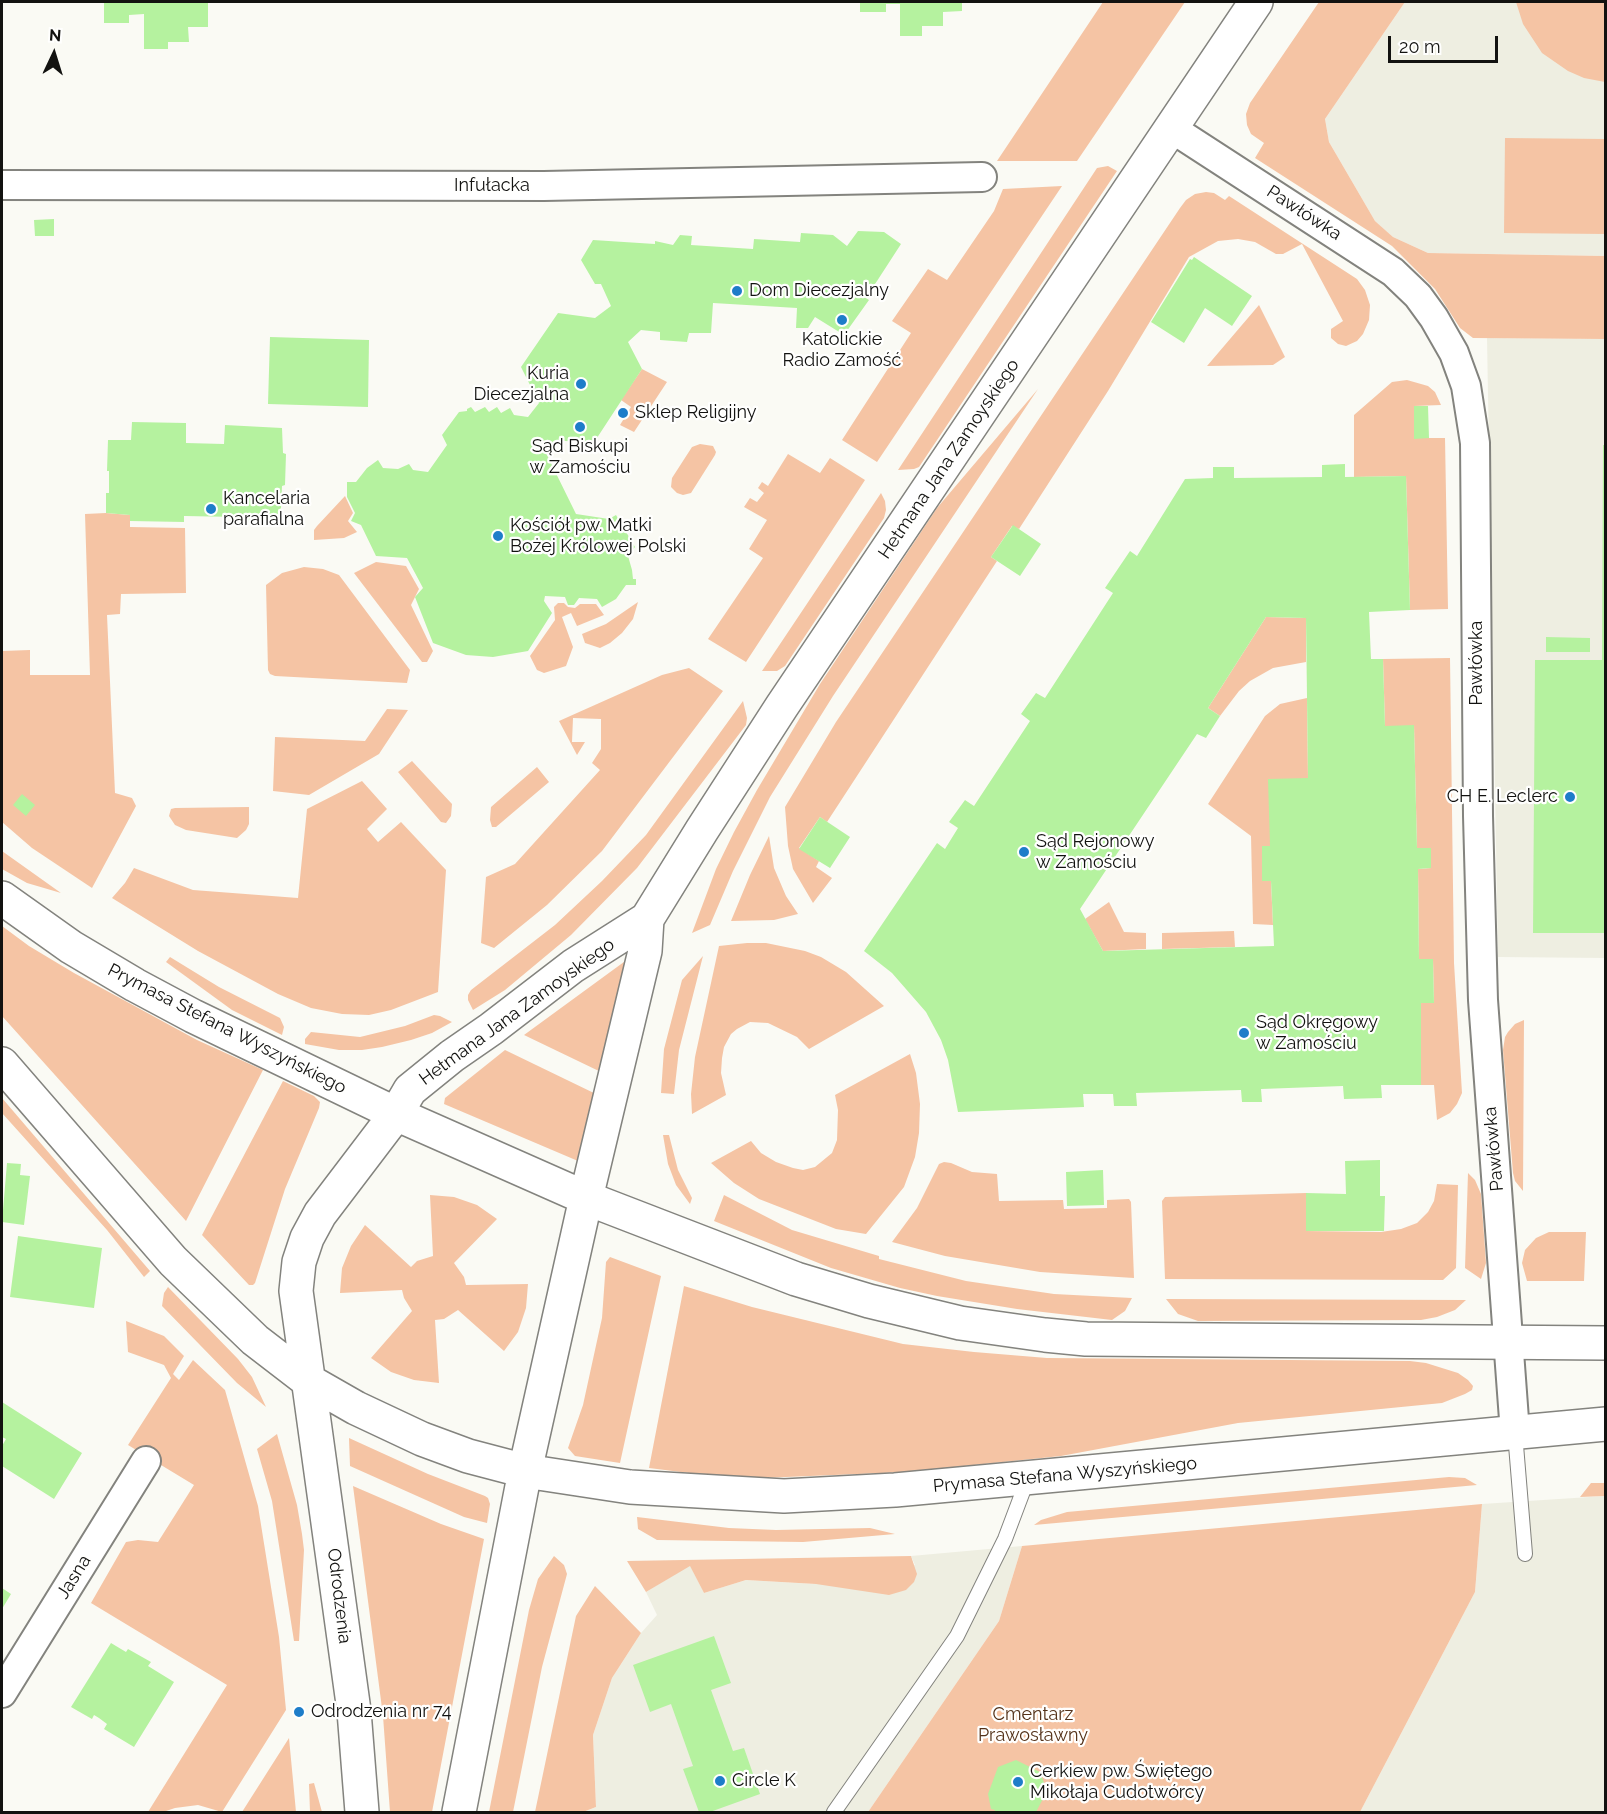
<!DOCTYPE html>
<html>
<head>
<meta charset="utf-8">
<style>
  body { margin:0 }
  #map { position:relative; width:1607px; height:1814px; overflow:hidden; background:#fafaf4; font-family:Raleway,sans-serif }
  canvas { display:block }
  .frame { position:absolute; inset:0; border:3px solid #121210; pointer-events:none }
  .north { position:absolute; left:24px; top:24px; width:60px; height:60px; -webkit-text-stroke:4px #fffffe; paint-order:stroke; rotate:4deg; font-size:16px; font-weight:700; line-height:24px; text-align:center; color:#121210 }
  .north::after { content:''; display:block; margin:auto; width:21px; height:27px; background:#121210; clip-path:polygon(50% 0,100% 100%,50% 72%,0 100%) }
  .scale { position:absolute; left:1388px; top:36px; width:110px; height:27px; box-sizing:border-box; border:3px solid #121210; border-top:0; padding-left:8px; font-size:18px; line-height:21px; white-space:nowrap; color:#121210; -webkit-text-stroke:4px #fffffe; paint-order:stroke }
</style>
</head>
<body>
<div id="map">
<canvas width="1607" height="1814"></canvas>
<div class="frame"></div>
<div class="north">N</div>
<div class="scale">20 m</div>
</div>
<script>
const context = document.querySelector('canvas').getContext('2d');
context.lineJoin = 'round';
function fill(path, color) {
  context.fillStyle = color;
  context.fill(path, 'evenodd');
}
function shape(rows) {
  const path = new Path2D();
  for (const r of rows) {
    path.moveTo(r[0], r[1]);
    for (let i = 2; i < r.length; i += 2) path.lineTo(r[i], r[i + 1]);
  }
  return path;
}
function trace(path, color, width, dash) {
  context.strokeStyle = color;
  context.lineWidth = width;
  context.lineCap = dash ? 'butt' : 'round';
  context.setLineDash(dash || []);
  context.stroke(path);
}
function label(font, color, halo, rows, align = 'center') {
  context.font = font + ' Raleway,sans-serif';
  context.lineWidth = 4.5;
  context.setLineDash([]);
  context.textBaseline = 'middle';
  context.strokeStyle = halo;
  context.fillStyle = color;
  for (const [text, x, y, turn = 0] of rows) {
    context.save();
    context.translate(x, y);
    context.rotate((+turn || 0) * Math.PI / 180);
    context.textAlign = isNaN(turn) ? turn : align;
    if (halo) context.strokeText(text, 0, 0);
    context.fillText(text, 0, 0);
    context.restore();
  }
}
fill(shape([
  [1405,2,1605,2,1605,256,1428,253,1393,237,1375,221,1329,142,1325,119],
  [1487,338,1605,339,1605,958,1498,957],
  [1605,1496,1605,1812,1360,1812,1475,1592,1482,1504],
  [1022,1546,999,1621,868,1812,583,1812,596,1807,593,1735,612,1678,641,1633,657,1615,646,1592,690,1565,704,1593,746,1580,816,1584,915,1565,911,1556]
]), '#eeeee1');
fill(shape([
  [1103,2,1185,2,1077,161,997,161],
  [1319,2,1405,2,1325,119,1329,142,1375,221,1393,237,1428,253,1605,256,1605,339,1473,338,1460,328,1435,289,1392,246,1255,158,1264,143,1251,134,1247,125,1246,114,1250,103],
  [1516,2,1605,2,1605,82,1584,78,1568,71,1542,53,1523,24],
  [1505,138,1605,139,1605,234,1504,233],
  [1108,166,1117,171,919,467,914,469,898,470,1097,168],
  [1062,186,877,462,842,440,911,333,892,321,928,269,947,280,994,211,1003,189],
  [1206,192,1214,193,1225,200,1229,196,1357,279,1365,290,1370,305,1369,320,1363,334,1357,341,1346,346,1338,344,1331,338,1331,329,1343,321,1302,244,1283,254,1276,254,1255,242,1238,239,1218,241,1189,257,1108,391,1019,529,1012,526,991,557,997,561,827,822,820,817,799,848,819,861,816,867,832,878,813,903,793,869,788,846,785,807,836,722,1180,208,1186,200,1195,194],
  [1259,305,1285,357,1273,365,1207,366],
  [642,369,667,382,634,432,620,425,631,407,621,400],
  [1407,380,1428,386,1435,392,1441,405,1414,406,1414,438,1445,438,1448,609,1410,610,1406,476,1354,477,1354,415,1392,382],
  [1038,389,833,696,770,797,733,871,710,925,692,933,716,869,734,832,757,790,820,684,937,508],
  [700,444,713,446,716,452,715,455,691,493,683,495,677,493,671,487,672,478,692,447],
  [788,454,820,473,830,458,865,480,746,662,708,639,763,558,749,549,767,520,744,507,750,498,757,502,764,493,758,488,762,482,768,486],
  [881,493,885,501,886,510,884,518,785,666,777,671,762,671],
  [345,496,353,513,348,521,357,532,344,538,314,540,314,530,317,526],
  [106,513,130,515,130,527,185,528,186,593,121,594,120,614,107,615,115,793,132,798,136,806,92,888,32,848,2,822,2,651,30,650,30,675,90,675,85,514],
  [376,562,406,566,419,589,411,605,433,651,427,662,422,662,354,573],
  [304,567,323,569,339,575,410,670,407,683,275,676,270,674,268,670,266,585,282,573],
  [638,602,633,619,622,633,610,643,600,648,585,643,582,634,606,624],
  [558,603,564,603,568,607,575,608,580,604,596,604,604,615,577,626,571,613,562,617,573,647,566,666,544,673,537,670,530,656,555,620,554,607],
  [1266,617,1306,618,1306,662,1273,668,1250,681,1239,691,1220,716,1208,708],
  [1450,658,1454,963,1462,1093,1457,1104,1450,1113,1437,1120,1434,1085,1421,1085,1421,1003,1434,1003,1433,960,1419,959,1418,869,1431,868,1431,849,1417,848,1414,726,1385,726,1383,659],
  [689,668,723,691,602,851,547,905,494,948,481,943,486,877,515,864,600,770,592,763,601,749,601,719,573,718,572,742,585,742,577,755,559,721,662,675],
  [1307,698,1308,778,1271,881,1273,925,1253,924,1251,836,1208,804,1265,716,1280,704],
  [743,701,747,718,746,725,637,868,571,935,505,990,473,1010,468,1000,468,995,471,990,555,925,602,881,646,835],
  [387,709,408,710,379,754,309,795,273,791,275,737,365,741],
  [412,761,452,804,451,816,446,823,441,822,398,772],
  [537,767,549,782,496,827,492,827,490,820,491,807],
  [362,781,387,809,367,829,378,842,401,822,446,870,438,992,391,1010,369,1015,342,1014,311,1008,278,994,198,951,112,898,125,883,134,868,193,890,298,898,307,809],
  [249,807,249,824,246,830,237,838,186,830,175,825,169,816,171,809,175,808],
  [769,836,774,868,786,896,798,914,774,920,731,921,750,875],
  [2,851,61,893,27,883,2,869],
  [1109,902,1124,932,1146,933,1146,949,1103,951,1085,919],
  [2,926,29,946,74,973,197,1040,263,1070,186,1221,2,1016],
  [1234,931,1235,947,1162,949,1162,933],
  [747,943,766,943,805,951,821,957,846,972,884,1006,809,1049,797,1037,768,1023,750,1022,737,1029,731,1034,724,1047,722,1058,721,1073,726,1095,692,1114,691,1094,695,1057,719,946],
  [703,956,679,1050,674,1094,661,1093,664,1049,682,980],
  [170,957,219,987,280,1018,284,1027,282,1035,232,1010,166,962],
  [628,959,603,1073,524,1035],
  [434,1015,440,1016,452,1022,432,1033,411,1040,382,1047,362,1050,339,1050,305,1044,305,1039,311,1032,360,1037,405,1026],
  [1524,1020,1523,1191,1515,1181,1513,1173,1503,1050,1505,1037,1508,1032,1515,1024],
  [505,1050,598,1095,578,1161,444,1104,445,1098],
  [910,1054,916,1073,920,1104,919,1133,915,1157,904,1187,866,1234,836,1229,759,1199,734,1183,711,1163,751,1141,761,1153,776,1162,793,1168,803,1170,815,1167,832,1153,837,1140,838,1110,835,1095],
  [283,1081,314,1096,320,1102,319,1108,285,1189,255,1283,253,1285,249,1285,202,1235],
  [2,1098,150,1271,144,1277,107,1230,2,1113],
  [663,1135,669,1135,678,1170,692,1198,690,1204,676,1185,668,1164],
  [944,1162,951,1163,972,1172,997,1174,999,1201,1063,1200,1064,1209,1107,1208,1107,1200,1129,1199,1131,1202,1134,1278,1040,1272,945,1256,892,1242,917,1208,939,1164],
  [1468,1173,1475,1180,1481,1194,1486,1263,1481,1279,1465,1268],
  [1437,1184,1458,1185,1456,1268,1443,1280,1165,1279,1162,1201,1165,1197,1306,1193,1306,1231,1381,1232,1401,1229,1417,1223,1428,1212,1434,1201],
  [430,1195,454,1197,477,1205,497,1219,454,1263,464,1277,466,1285,528,1284,526,1308,518,1332,504,1351,458,1310,444,1319,435,1320,439,1383,414,1380,391,1372,371,1358,412,1311,404,1298,402,1290,340,1293,342,1268,351,1246,365,1225,411,1267,417,1261,433,1256],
  [724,1195,792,1230,879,1256,879,1259,966,1281,1054,1294,1132,1298,1125,1311,1112,1320,1017,1309,937,1296,900,1288,831,1268,714,1221],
  [1549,1232,1586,1232,1584,1281,1527,1281,1522,1263,1525,1250,1536,1238],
  [610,1257,661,1276,620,1463,575,1456,568,1448,583,1405,602,1318,606,1262],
  [684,1286,752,1307,903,1344,974,1352,1047,1358,1410,1361,1426,1363,1458,1373,1468,1380,1473,1386,1472,1390,1465,1394,1442,1403,1238,1423,1061,1456,906,1472,762,1478,705,1475,649,1468],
  [168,1287,238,1359,252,1377,266,1407,237,1383,162,1306,164,1293],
  [1166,1299,1466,1300,1455,1310,1437,1317,1421,1320,1198,1321,1178,1314],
  [126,1321,164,1336,184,1356,173,1374,179,1380,193,1360,225,1390,258,1506,279,1637,286,1710,222,1812,198,1805,175,1808,163,1812,148,1812,227,1685,91,1603,126,1542,138,1540,158,1542,194,1485,128,1445,171,1378,164,1365,128,1352],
  [277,1434,297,1505,302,1534,304,1550,299,1641,294,1641,272,1501,257,1449],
  [349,1438,428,1474,485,1496,488,1498,490,1504,487,1523,464,1517,350,1466],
  [1449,1477,1465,1478,1477,1485,1034,1525,1041,1520,1067,1512],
  [1591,1483,1605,1483,1605,1496,1580,1497],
  [353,1486,441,1524,484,1539,432,1812,390,1812,383,1716],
  [1482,1504,1475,1592,1360,1812,868,1812,999,1621,1022,1546],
  [637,1517,729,1528,776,1530,870,1528,895,1534,803,1542,657,1540,638,1529],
  [554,1556,564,1565,567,1574,542,1667,513,1812,489,1812,529,1610,538,1579],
  [911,1556,917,1574,914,1582,906,1590,889,1595,816,1584,746,1580,704,1593,690,1566,646,1592,627,1561],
  [595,1586,641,1633,612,1678,593,1735,596,1807,583,1812,535,1812,576,1616],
  [289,1738,296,1812,242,1812],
  [314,1783,322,1812,310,1812,309,1784]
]), '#f5c4a4');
fill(shape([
  [104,2,208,2,208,27,188,27,189,42,168,42,168,49,144,49,144,14,129,15,129,23,104,23],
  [860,2,962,2,962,11,943,12,943,26,922,26,922,36,900,36,900,4,886,4,886,12,860,12],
  [54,219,54,236,35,236,34,220],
  [858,231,884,232,901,244,866,298,869,300,844,335,815,317,808,328,796,328,797,308,713,303,711,333,689,333,687,342,660,340,660,332,641,330,628,342,642,369,593,444,557,440,546,453,576,514,609,519,616,515,635,547,628,556,632,570,633,579,636,579,636,585,626,585,616,599,602,607,597,599,579,598,574,605,568,605,565,597,545,596,544,601,552,613,528,651,493,657,466,655,433,643,415,597,423,588,407,558,376,556,361,525,351,521,355,513,347,497,347,482,356,482,367,468,378,460,383,468,398,469,409,464,413,470,428,472,447,445,442,435,459,412,467,411,467,409,471,407,475,412,485,407,489,412,497,407,501,413,510,408,514,415,528,417,539,403,521,367,558,313,595,318,611,306,601,284,595,284,581,260,593,240,655,244,655,241,673,245,680,235,692,236,691,245,753,249,754,239,800,242,801,233,833,235,847,246],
  [1194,257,1252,296,1232,326,1205,308,1184,343,1151,322,1190,259,1192,260],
  [270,337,369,340,368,407,268,404],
  [1414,406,1428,406,1429,438,1414,439],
  [132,422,186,423,186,443,224,444,225,425,282,428,283,453,286,454,285,485,282,486,281,508,273,523,238,522,238,517,184,516,184,522,130,521,130,515,106,513,106,493,109,493,109,471,107,471,108,440,131,440],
  [1603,445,1606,445,1606,933,1533,933,1535,660,1602,660],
  [1345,464,1345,477,1406,476,1410,610,1369,612,1370,636,1371,659,1383,659,1385,726,1414,725,1417,848,1431,848,1431,868,1418,869,1419,959,1433,959,1434,1003,1421,1003,1421,1085,1381,1085,1382,1098,1344,1099,1343,1086,1261,1089,1262,1102,1242,1102,1241,1090,1136,1093,1137,1106,1114,1106,1113,1094,1083,1094,1084,1107,958,1112,948,1060,941,1040,926,1012,892,973,864,951,937,843,945,849,958,828,949,822,965,800,974,806,1030,721,1021,714,1036,693,1045,698,1113,593,1105,588,1130,551,1137,556,1185,479,1213,478,1213,467,1234,467,1234,478,1322,477,1322,465],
  [1266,617,1306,618,1308,778,1268,779,1270,846,1262,846,1262,881,1271,881,1274,946,1103,951,1080,909,1197,734,1206,738,1220,716,1208,708],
  [1013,525,1041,544,1020,576,991,557],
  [1546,637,1590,638,1590,652,1546,652],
  [22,794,35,805,26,816,13,805],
  [820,817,850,837,830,868,799,849],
  [1380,1160,1380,1196,1385,1196,1384,1231,1306,1231,1306,1193,1346,1194,1345,1161],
  [7,1163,21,1164,20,1175,30,1176,24,1225,2,1222],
  [1103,1170,1104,1205,1067,1206,1066,1172],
  [18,1236,102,1248,94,1308,10,1297],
  [2,1402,82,1453,54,1499,2,1466,2,1446,6,1439,2,1437],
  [2,1588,11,1594,2,1609],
  [714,1636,731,1683,711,1690,733,1751,744,1748,760,1794,710,1812,699,1812,683,1769,693,1766,671,1704,650,1712,633,1665],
  [111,1643,126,1652,128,1649,151,1662,148,1666,174,1682,134,1747,104,1729,107,1724,99,1718,94,1715,92,1719,71,1707],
  [1016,1760,1040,1772,1047,1791,1036,1812,994,1812,995,1810,991,1809,988,1794,998,1767]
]), '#b5f29f');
const lane = shape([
  [1515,1433,1525,1554],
  [834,1812,957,1636,1005,1539,1028,1478]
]);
const street = shape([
  [1171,128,1393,272,1418,296,1434,318,1454,353,1466,386,1475,443,1478,816,1483,1000,1515,1433],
  [2,185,544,186,982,177],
  [2,1693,146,1461]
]);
const secondary = shape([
  [2,898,71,947,135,985,193,1016,396,1114,586,1198,796,1279,869,1301,960,1323,1045,1335,1086,1339,1606,1343],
  [2,1064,173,1261,255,1340,307,1380,356,1408,422,1439,468,1456,525,1471,630,1487,784,1496,895,1490,1606,1424],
  [362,1812,354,1711,296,1291,299,1262,307,1238,320,1214,396,1114,410,1090,452,1056,491,1029,573,966,647,919,702,830,782,706,1256,2],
  [459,1812,525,1471,586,1198,645,951,647,919]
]);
trace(lane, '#83837e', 16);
trace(street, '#83837e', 32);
trace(secondary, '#83837e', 36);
trace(lane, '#fff', 14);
trace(street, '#fff', 28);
trace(secondary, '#fff', 33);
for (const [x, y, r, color] of [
  [737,291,6,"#1e7dc9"],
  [842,320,6,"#1e7dc9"],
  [581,384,6,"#1e7dc9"],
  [623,413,6,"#1e7dc9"],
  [580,427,6,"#1e7dc9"],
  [211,509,6,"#1e7dc9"],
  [498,536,6,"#1e7dc9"],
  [1570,797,6,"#1e7dc9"],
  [1024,852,6,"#1e7dc9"],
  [1244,1033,6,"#1e7dc9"],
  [299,1712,6,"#1e7dc9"],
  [720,1781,6,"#1e7dc9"],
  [1018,1782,6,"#1e7dc9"]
]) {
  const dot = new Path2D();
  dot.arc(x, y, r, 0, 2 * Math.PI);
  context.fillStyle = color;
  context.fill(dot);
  trace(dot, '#fffffe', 2);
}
label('18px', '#121210', '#fffffe', [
  ["Infułacka",492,186],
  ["Pawłówka",1304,213,33],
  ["Hetmana Jana Zamoyskiego",949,459,-56],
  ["Pawłówka",1477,663,-90],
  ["Hetmana Jana Zamoyskiego",517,1012,-36],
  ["Prymasa Stefana Wyszyńskiego",227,1029,27],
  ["Pawłówka",1494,1149,-95],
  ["Prymasa Stefana Wyszyńskiego",1065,1475,-5],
  ["Jasna",74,1577,-58],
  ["Odrodzenia",339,1596,83]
]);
label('18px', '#121210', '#fffffe', [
  ["Dom Diecezjalny",749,291],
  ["Katolickie",842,340,"center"],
  ["Radio Zamość",842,361,"center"],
  ["Kuria",569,374,"right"],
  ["Diecezjalna",569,395,"right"],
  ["Sklep Religijny",635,413],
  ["Sąd Biskupi",580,447,"center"],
  ["w Zamościu",580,468,"center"],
  ["Kancelaria",223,499],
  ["parafialna",223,520],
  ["Kościół pw. Matki",510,526],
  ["Bożej Królowej Polski",510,547],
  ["CH E. Leclerc",1558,797,"right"],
  ["Sąd Rejonowy",1036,842],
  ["w Zamościu",1036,863],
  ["Sąd Okręgowy",1256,1023],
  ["w Zamościu",1256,1044],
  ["Odrodzenia nr 74",311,1712],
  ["Cerkiew pw. Świętego",1030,1772],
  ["Mikołaja Cudotwórcy",1030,1793],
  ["Circle K",732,1781]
], 'left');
label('18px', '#543219', '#fffffe', [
  ["Cmentarz",1033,1715],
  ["Prawosławny",1033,1736]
]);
</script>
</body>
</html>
